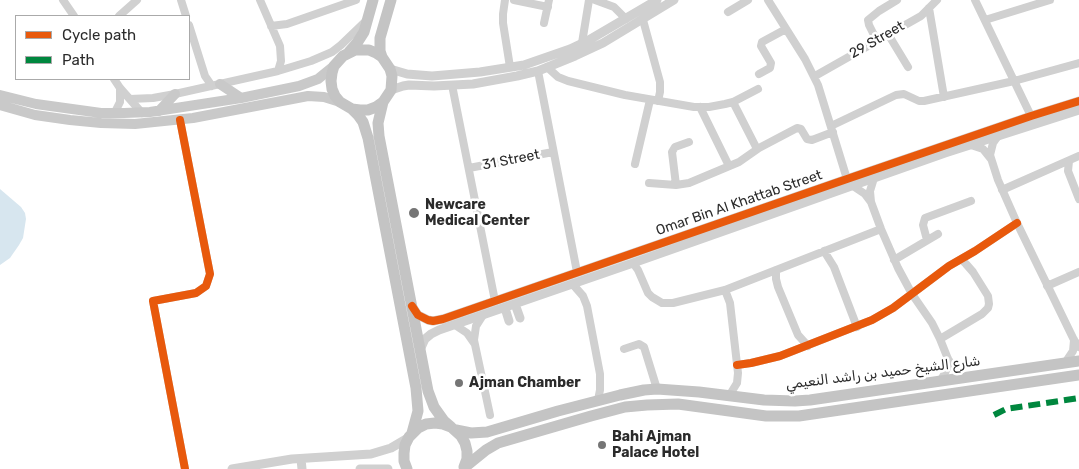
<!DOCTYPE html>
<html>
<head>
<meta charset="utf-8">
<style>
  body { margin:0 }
  #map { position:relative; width:1079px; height:469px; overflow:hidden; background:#fff; font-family:Rubik,sans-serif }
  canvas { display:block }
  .legend { position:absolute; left:15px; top:15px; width:175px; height:65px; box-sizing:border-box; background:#fff; border:1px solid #aaa; margin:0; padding:6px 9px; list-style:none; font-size:15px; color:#2b2b2b }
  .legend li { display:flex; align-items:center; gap:10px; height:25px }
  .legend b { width:25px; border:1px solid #aaa }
</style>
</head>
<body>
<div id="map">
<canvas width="1079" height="469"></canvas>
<ul class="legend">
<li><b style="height:6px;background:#e8590c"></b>Cycle path</li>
<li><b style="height:6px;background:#00873e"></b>Path</li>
</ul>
</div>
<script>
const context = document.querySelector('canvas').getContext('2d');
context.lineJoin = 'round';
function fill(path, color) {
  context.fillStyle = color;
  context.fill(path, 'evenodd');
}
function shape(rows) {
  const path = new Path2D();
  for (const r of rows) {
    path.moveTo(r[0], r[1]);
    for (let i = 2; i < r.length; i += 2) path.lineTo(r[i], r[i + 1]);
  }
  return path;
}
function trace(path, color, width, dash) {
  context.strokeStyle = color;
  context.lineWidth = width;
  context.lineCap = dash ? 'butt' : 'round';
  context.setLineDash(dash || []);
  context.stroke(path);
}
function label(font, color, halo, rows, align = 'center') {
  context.font = font + ' Rubik,"Noto Sans Arabic",sans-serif';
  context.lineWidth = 5;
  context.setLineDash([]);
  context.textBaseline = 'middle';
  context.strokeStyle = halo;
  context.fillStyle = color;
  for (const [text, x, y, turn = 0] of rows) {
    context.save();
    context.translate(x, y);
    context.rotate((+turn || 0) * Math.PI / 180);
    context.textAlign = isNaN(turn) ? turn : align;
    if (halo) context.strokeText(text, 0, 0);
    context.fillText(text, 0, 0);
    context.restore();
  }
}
fill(shape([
  [0,189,21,207,25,213,26,219,23,238,19,245,10,258,0,265]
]), '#d7e6ef');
trace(shape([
  [63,0,74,16],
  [181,0,186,16],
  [260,0,280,46,281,61,278,71],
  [505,0,503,14,503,23,510,67],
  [514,0,548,7],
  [595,0,614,7,626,19],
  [768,0,805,59,818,85,847,179],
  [975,0,1031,116],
  [929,8,944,97],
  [728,12,748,0],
  [119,16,137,0],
  [643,20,660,82,660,92,658,101],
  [985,20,1050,0],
  [544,23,549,0],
  [189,25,205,76,212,86],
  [271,26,287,24,356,0],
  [888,34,908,67],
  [877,41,869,25,868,20,879,11,897,0],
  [582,43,589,0],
  [547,67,558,77,568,81,625,95,694,107,709,107,725,104,733,102,758,89],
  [538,71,577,272],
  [759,74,770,68,771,63,761,46,762,42,786,29],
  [815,76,921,16,937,0],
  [114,79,120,88,142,113],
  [452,85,495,301],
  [130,99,153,98,175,94,278,71,311,61,332,52,341,45,366,21],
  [733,102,757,149],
  [700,107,729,166],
  [113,113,116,110,120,102,120,88],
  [180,120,210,274,206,286,196,293,153,301,185,469],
  [831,126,896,95,904,94,919,101,924,101,1014,81,1079,63],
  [998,136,993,143,990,155,998,180,1017,223,1074,340,1079,347],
  [971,145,983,149,991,159],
  [1069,161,1068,171,1079,199],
  [635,164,650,100],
  [469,168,553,152],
  [874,178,870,191,871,202,881,229,898,268,912,294,932,323,940,339,948,359,955,369,965,378],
  [649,183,676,185,689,183,739,162,759,148,797,128,801,129,807,139,812,140,833,132],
  [676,185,672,152,675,147,689,142],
  [853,186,865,194,871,202],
  [1002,190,1079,156],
  [927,240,923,225,925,218,971,201],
  [824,251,834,267,857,327],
  [894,260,938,234],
  [633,263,638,270,648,293,652,297,662,303,673,303,725,290,881,229],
  [776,270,776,279,778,287,798,335,808,346],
  [572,284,576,288,583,296,587,306,600,374,600,390,598,400],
  [1047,286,1079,272],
  [725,290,730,303,738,373,737,383,729,396],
  [483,315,476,326,474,340,490,415],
  [455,325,467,333,474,343],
  [940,339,982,314,988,308,989,304,988,296,973,272,966,264,961,259],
  [624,349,639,344,644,347,657,389],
  [1065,363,1073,351,1074,340],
  [737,365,751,363,780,356,872,320,893,308,949,266,975,251,1017,223],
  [940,381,945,373,947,368,948,359]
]), '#d0d0d0', 8);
trace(shape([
  [390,69,407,74,432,76,480,72,524,65,570,49,589,40,657,0],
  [391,90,403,86,409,85,434,86,473,84,517,76,538,71,575,56,603,43,674,0],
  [515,304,520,318],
  [412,306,418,315,428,320,433,321,443,319,847,179,1031,116,1079,101],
  [505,308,509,321],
  [420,350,425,339,431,334,439,330,633,263,945,153,1079,110],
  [301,459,302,469],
  [232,469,292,459,371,454,391,448,408,438],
  [360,469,388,469]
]), '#d0d0d0', 9);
trace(shape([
  [220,84,241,98],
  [0,95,36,104,101,113,124,113,150,112,241,98,299,86,318,79,334,66],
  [0,105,35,115,70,120,101,123,135,124,193,118,308,96,324,97,340,102],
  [159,111,175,94]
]), '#c9c9c9', 10);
trace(shape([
  [349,52,357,43,364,32,373,0],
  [382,57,380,51,380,38,391,0],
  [383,102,378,123,379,136,428,391,434,407,444,421,451,427],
  [352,109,360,110,368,110,376,107,383,102,391,90,392,76,390,69,382,57,376,53,369,50,355,50,343,56,334,66,332,73,331,81,332,89,335,96,340,102,352,109,358,115,363,122,368,138,416,388,418,411,412,433],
  [456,430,471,433,487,432,558,411,620,395,644,390,657,389,699,392,764,400,795,401,810,400,1079,361],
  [465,467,486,450,498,443,591,416,625,407,647,405,678,404,766,416,799,416,1079,375],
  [407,469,404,461,404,453,405,445,409,437,418,428,426,424,435,423,443,424,451,427,461,436,465,443,467,451,467,459,464,467]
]), '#c4c4c4', 11);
trace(shape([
  [994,415,1006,409,1079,398]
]), '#00873e', 6, [12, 6]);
trace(shape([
  [180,120,210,274,206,286,196,293,153,301,185,469],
  [412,306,418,315,428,320,433,321,443,319,847,179,1031,116,1079,101],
  [737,365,751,363,780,356,872,320,893,308,949,266,975,251,1017,223]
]), '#e8590c', 8);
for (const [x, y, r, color] of [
  [414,213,6,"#757575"],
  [459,383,5,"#757575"],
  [602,445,5,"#757575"]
]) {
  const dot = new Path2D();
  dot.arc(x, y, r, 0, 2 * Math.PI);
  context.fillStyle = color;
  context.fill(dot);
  trace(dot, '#fff', 2);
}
label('14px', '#2b2b2b', '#fff', [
  ["29 Street",877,40,-30],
  ["31 Street",511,160,-11],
  ["Omar Bin Al Khattab Street",739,203,-19],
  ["شارع الشيخ حميد بن راشد النعيمي",883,373,-7]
]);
label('bold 14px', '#2b2b2b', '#fff', [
  ["Newcare",425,205],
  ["Medical Center",425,221],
  ["Ajman Chamber",469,383],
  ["Bahi Ajman",612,437],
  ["Palace Hotel",612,453]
], 'left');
</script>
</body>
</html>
